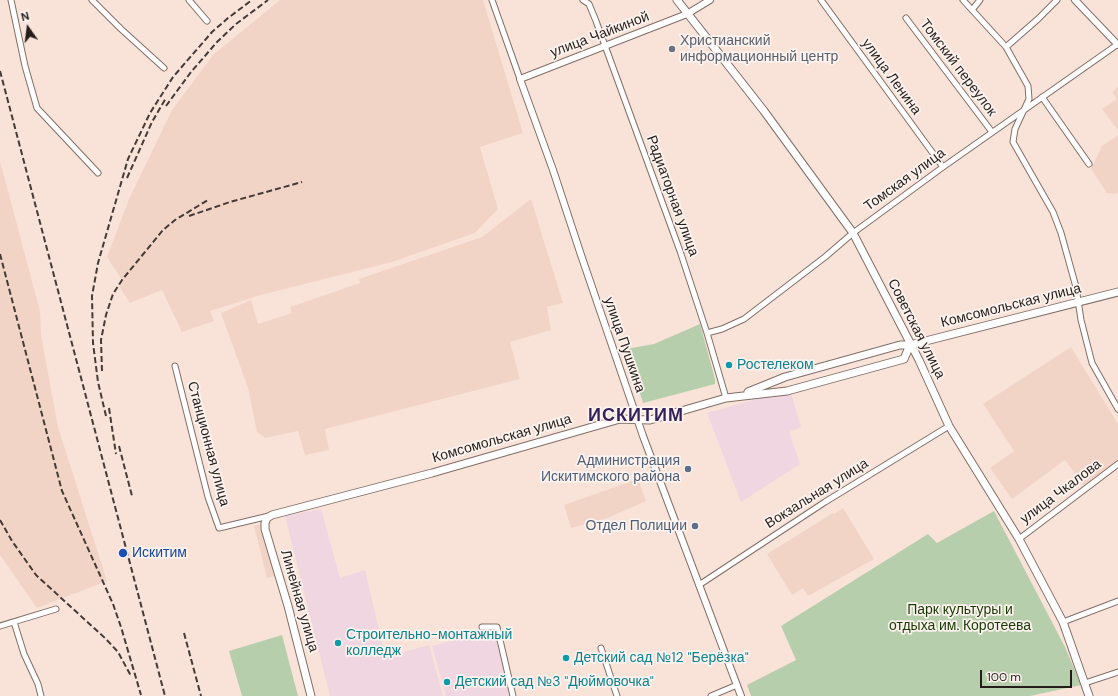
<!DOCTYPE html>
<html>
<head>
<meta charset="utf-8">
<style>
  body { margin:0 }
  #map { position:relative; width:1118px; height:696px; overflow:hidden; background:#f9e3d9; font-family:"DM Sans",sans-serif }
  canvas { display:block }
  .north { position:absolute; left:8px; top:8px; width:40px; height:40px; -webkit-text-stroke:3px #fcf3ef; paint-order:stroke; rotate:346deg; font-size:11px; font-weight:700; line-height:16px; text-align:center; color:#251d1a }
  .north::after { content:''; display:block; margin:auto; width:14px; height:18px; background:#251d1a; clip-path:polygon(50% 0,100% 100%,50% 72%,0 100%) }
  .scale { position:absolute; left:980px; top:670px; width:92px; height:18px; box-sizing:border-box; border:2px solid #251d1a; border-top:0; padding-left:5px; font-size:12px; line-height:14px; white-space:nowrap; color:#251d1a; -webkit-text-stroke:3px #fcf3ef; paint-order:stroke }
</style>
</head>
<body>
<div id="map">
<canvas width="1118" height="696"></canvas>
<div class="north">N</div>
<div class="scale">100 m</div>
</div>
<script>
const context = document.querySelector('canvas').getContext('2d');
context.lineJoin = 'round';
function fill(path, color) {
  context.fillStyle = color;
  context.fill(path, 'evenodd');
}
function shape(rows) {
  const path = new Path2D();
  for (const r of rows) {
    path.moveTo(r[0], r[1]);
    for (let i = 2; i < r.length; i += 2) path.lineTo(r[i], r[i + 1]);
  }
  return path;
}
function trace(path, color, width, dash) {
  context.strokeStyle = color;
  context.lineWidth = width;
  context.lineCap = dash ? 'butt' : 'round';
  context.setLineDash(dash || []);
  context.stroke(path);
}
function label(font, color, halo, rows, align = 'center') {
  context.font = font + ' "DM Sans",sans-serif';
  context.lineWidth = 3.5;
  context.setLineDash([]);
  context.textBaseline = 'middle';
  context.strokeStyle = halo;
  context.fillStyle = color;
  for (const [text, x, y, turn = 0] of rows) {
    context.save();
    context.translate(x, y);
    context.rotate((+turn || 0) * Math.PI / 180);
    context.textAlign = isNaN(turn) ? turn : align;
    if (halo) context.strokeText(text, 0, 0);
    context.fillText(text, 0, 0);
    context.restore();
  }
}
fill(shape([
  [280,0,483,0,523,133,480,147,498,209,475,233,392,262,261,295,210,311,214,321,182,332,162,290,130,303,119,286,122,280,107,257,129,199,172,110,213,55],
  [1118,87,1118,130,1102,109,1117,99,1112,92],
  [1118,135,1118,192,1116,194,1107,193,1091,169,1102,146],
  [0,161,40,311,41,335,58,427,107,581,37,608,0,555],
  [531,199,563,303,547,307,551,330,510,342,520,379,325,429,329,450,305,455,298,431,265,438,257,432,248,388,221,313,251,300,258,324,292,313,290,307,360,283,359,279,482,237],
  [1071,347,1118,424,1118,460,1084,485,1065,460,1012,499,990,468,1014,451,983,404],
  [638,479,646,501,605,519,571,528,564,505],
  [843,508,874,559,810,595,807,595,803,588,792,595,767,554,833,513,834,514],
  [262,524,275,576,267,578,254,526]
]), '#f2d4c7');
fill(shape([
  [790,390,801,427,789,432,800,464,741,502,707,413],
  [321,509,340,578,365,570,385,657,429,645,443,696,330,696,285,516],
  [496,629,513,696,446,696,432,646]
]), '#efd6e1');
fill(shape([
  [700,324,715,379,715,384,643,403,626,349,654,344],
  [994,511,1065,647,1081,685,1030,696,751,696,747,685,796,660,781,626,928,534,937,543],
  [282,635,298,696,242,696,229,651]
]), '#b7ceac');
const minor = shape([
  [11,0,25,66,37,108,98,173],
  [92,0,121,29,164,68],
  [189,0,207,21],
  [492,0,520,79],
  [583,0,589,4,596,21,680,251,707,333,726,398],
  [821,0,943,167],
  [963,0,1006,47,1028,86,1029,99,1015,129,1013,142,1053,212,1061,233,1076,287,1081,320,1092,363,1118,409],
  [972,10,980,0],
  [906,18,992,132],
  [1006,47,1038,19,1057,0],
  [1042,97,1089,164],
  [707,333,722,329,744,319,825,257,853,233,943,167,1118,44],
  [175,366,208,497,219,528,269,516],
  [1019,539,1118,464],
  [699,585,825,502,949,426],
  [14,622,24,654,38,684,41,696],
  [1063,622,1118,601],
  [0,626,56,609],
  [482,627,497,627,513,696],
  [601,648,617,696],
  [1085,683,1118,672],
  [711,696,737,685]
]);
const tertiary = shape([
  [710,0,687,14,520,79,553,170,581,255,643,436,741,696],
  [1075,0,1118,45]
]);
const secondary = shape([
  [677,0,764,111,853,233,919,360,949,426,1019,539,1063,622,1089,696],
  [748,392,785,377,900,345,910,345,1118,292],
  [311,696,288,606,265,529,265,523,267,518,272,515,432,473,620,419,650,420,726,398,787,391,904,359,910,345]
]);
trace(minor, '#816e66', 7);
trace(tertiary, '#816e66', 8);
trace(secondary, '#816e66', 9);
trace(minor, '#fff', 5);
trace(tertiary, '#fff', 6);
trace(secondary, '#fff', 7);
trace(shape([
  [0,71,165,696],
  [166,106,191,72,217,42,236,24,268,0],
  [127,178,152,122,166,98],
  [189,216,230,202,302,182],
  [0,254,62,491,113,604,121,627,141,695],
  [102,371,101,340,106,315,113,294,122,280,163,230,175,220,208,200],
  [109,408,116,454],
  [106,416,98,382,93,343,92,296,98,263,128,159,150,113,173,77,212,32,228,18,252,0],
  [119,446,132,496],
  [0,520,12,541,36,575,106,639,118,652,131,676],
  [184,633,201,696]
]), '#443a36', 2, [6, 3]);
for (const [x, y, r, color] of [
  [672,49,4,"#6b7280"],
  [729,365,4,"#0f9aa8"],
  [688,469,4,"#5c6f8a"],
  [695,526,4,"#5c6f8a"],
  [123,553,5,"#1a4fb4"],
  [338,643,4,"#0f9aa8"],
  [566,658,4,"#0f9aa8"],
  [447,682,4,"#0f9aa8"]
]) {
  const dot = new Path2D();
  dot.arc(x, y, r, 0, 2 * Math.PI);
  context.fillStyle = color;
  context.fill(dot);
  trace(dot, '#fcf3ef', 1.5);
}
label('14px', '#251d1a', '#fcf3ef', [
  ["улица Чайкиной",600,35,-21],
  ["Томский переулок",958,68,53],
  ["улица Ленина",891,77,54],
  ["Томская улица",905,180,-36],
  ["Радиаторная улица",672,196,70],
  ["Комсомольская улица",1011,306,-14],
  ["Советская улица",916,329,63],
  ["улица Пушкина",624,345,71],
  ["Комсомольская улица",502,439,-16],
  ["Станционная улица",208,444,75],
  ["улица Чкалова",1061,492,-37],
  ["Вокзальная улица",817,494,-32],
  ["Линейная улица",299,601,74]
]);
label('14px', '#5b616d', '#fcf3ef', [
  ["Христианский",680,41],
  ["информационный центр",680,57]
], 'left');
label('14px', '#0d838f', '#fcf3ef', [
  ["Ростелеком",737,365],
  ["Строительно-монтажный",346,635],
  ["колледж",346,651],
  ["Детский сад №12 \"Берёзка\"",574,658],
  ["Детский сад №3 \"Дюймовочка\"",455,682]
], 'left');
label('14px', '#4e5e75', '#fcf3ef', [
  ["Администрация",680,461],
  ["Искитимского района",680,477],
  ["Отдел Полиции",687,526]
], 'right');
label('14px', '#164399', '#fcf3ef', [
  ["Искитим",132,553]
], 'left');
label('14px', '#193903', '#fcf3ef', [
  ["Парк культуры и",960,610],
  ["отдыха им. Коротеева",960,626]
]);
context.letterSpacing = '1px';
label('bold 18px', '#331f59', '#fcf3ef', [
  ["ИСКИТИМ",636,416]
]);
context.letterSpacing = '0px';
</script>
</body>
</html>
